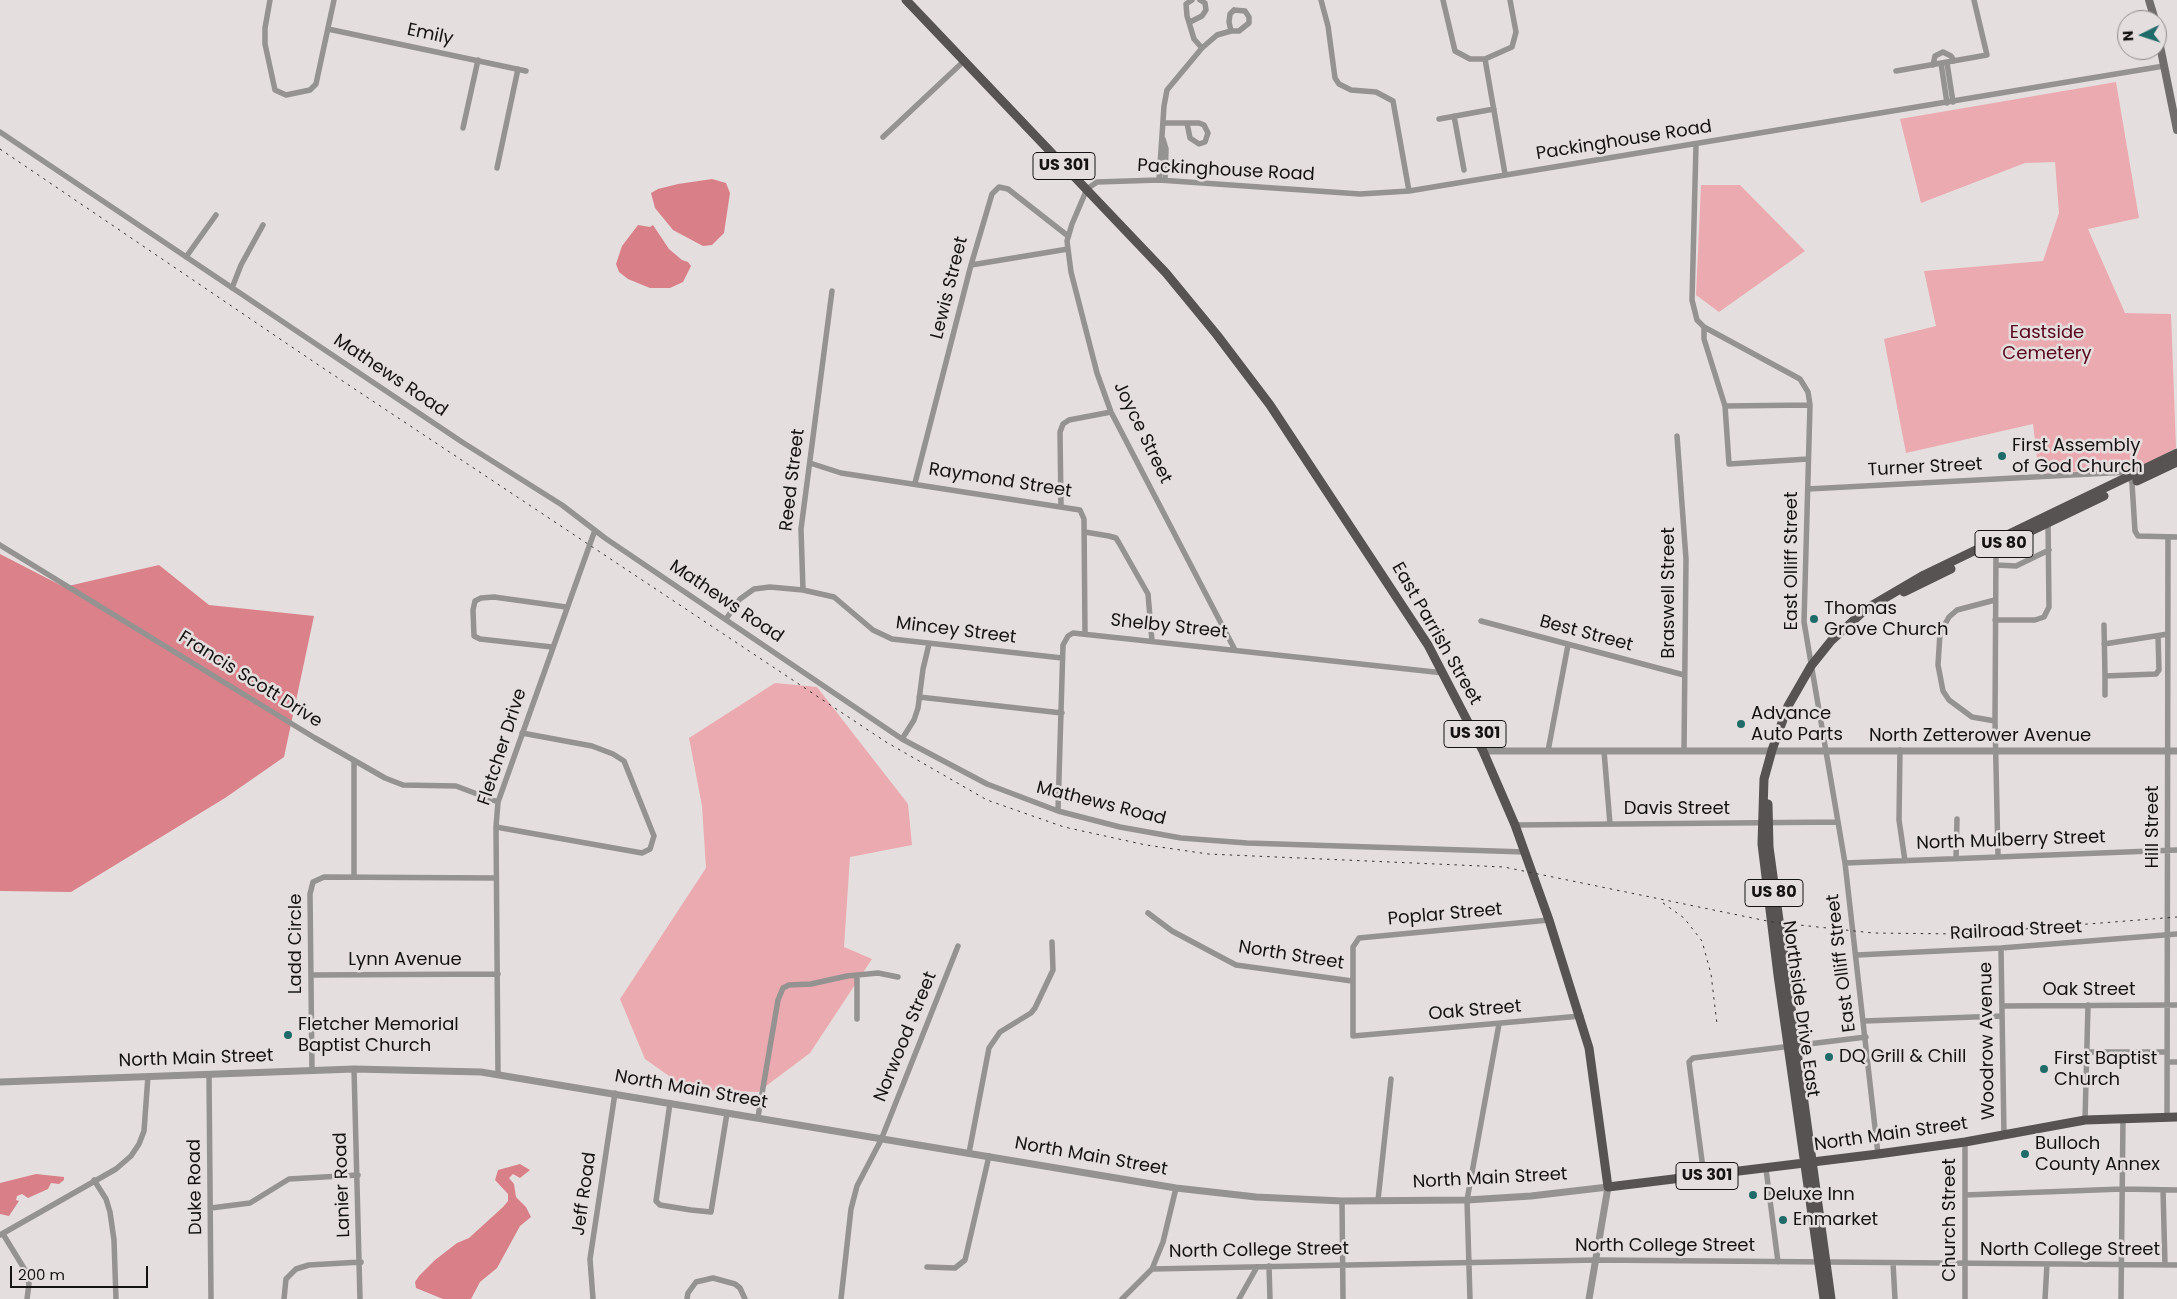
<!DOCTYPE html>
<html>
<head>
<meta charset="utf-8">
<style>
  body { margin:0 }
  #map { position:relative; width:2177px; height:1299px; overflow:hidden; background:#e5dedf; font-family:Poppins,sans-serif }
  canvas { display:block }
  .north { position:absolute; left:2117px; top:10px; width:50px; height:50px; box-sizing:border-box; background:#e5dedf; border:1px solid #918c8d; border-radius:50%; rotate:266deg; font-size:14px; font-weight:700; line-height:20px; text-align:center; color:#141212 }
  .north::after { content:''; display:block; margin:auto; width:18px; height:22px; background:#1f6b6a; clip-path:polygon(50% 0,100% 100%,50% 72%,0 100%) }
  .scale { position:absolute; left:10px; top:1266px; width:138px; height:22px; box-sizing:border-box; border:2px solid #141212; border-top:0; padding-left:6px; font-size:15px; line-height:18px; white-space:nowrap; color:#141212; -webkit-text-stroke:4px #e5dedf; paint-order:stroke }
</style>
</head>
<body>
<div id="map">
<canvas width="2177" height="1299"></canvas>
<div class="north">N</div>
<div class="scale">200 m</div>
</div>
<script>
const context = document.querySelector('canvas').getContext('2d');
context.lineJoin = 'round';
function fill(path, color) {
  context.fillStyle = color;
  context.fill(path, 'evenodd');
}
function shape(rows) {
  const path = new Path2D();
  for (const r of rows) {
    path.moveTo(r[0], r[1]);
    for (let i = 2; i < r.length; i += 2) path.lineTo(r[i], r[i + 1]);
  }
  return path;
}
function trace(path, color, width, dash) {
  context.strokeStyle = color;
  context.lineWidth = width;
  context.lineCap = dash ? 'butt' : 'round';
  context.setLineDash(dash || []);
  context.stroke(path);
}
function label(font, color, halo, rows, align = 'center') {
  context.font = font + ' Poppins,sans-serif';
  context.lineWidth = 5;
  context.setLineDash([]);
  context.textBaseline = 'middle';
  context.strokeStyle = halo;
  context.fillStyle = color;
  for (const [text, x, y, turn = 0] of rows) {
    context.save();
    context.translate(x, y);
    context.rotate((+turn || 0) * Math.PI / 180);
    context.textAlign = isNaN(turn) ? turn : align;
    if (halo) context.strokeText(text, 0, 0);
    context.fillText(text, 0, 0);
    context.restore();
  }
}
fill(shape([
  [2116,82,2139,218,2088,229,2125,313,2171,314,2176,448,2137,469,2039,473,2033,424,1906,453,1884,339,1936,326,1924,271,2043,261,2059,213,2055,162,2025,163,1921,203,1900,119],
  [1701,185,1740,185,1805,251,1719,312,1696,295],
  [775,683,817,687,908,804,912,845,850,857,844,947,872,959,810,1053,758,1092,689,1090,645,1059,620,999,706,868,702,806,689,738]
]), '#ebaaaf');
fill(shape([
  [0,554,64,587,159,565,209,605,314,616,284,757,225,798,71,892,0,891]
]), '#da818a');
fill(shape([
  [712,179,726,183,730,193,724,233,712,245,703,246,673,230,655,208,651,193,658,189,678,184],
  [638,225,650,227,653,225,669,249,682,260,688,262,691,266,683,282,670,288,650,288,628,279,619,272,616,264,622,246],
  [520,1164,530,1170,520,1178,513,1174,509,1178,514,1184,516,1197,526,1207,531,1217,520,1226,497,1268,480,1282,471,1299,443,1299,416,1288,415,1282,419,1276,435,1260,457,1243,469,1238,503,1207,508,1201,508,1194,495,1180,498,1170],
  [36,1174,64,1177,64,1180,59,1184,51,1183,48,1189,28,1198,22,1194,17,1196,16,1200,19,1201,9,1216,0,1214,0,1183]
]), '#d87f88');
trace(shape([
  [270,0,265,28,265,44,275,90,286,95,310,90,316,84,334,0],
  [1192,0,1186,4,1187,16,1194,39,1202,48],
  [1321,0,1328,26,1335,78,1339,84,1351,90,1376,92,1393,101,1409,191],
  [1443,0,1455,51,1470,59,1485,59,1512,47,1516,32,1510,0],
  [1234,10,1245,11,1249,17,1249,23,1239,31,1231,31,1229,22,1230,14,1234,10],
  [1190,22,1202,16,1206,10,1205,3,1200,0],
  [328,29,526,71],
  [1485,59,1505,174],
  [1941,63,1947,103],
  [1947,63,1953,102],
  [1933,65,1935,56,1943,52,1951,56,1954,61],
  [1896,71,1987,55,1974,0],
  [1454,116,1464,170],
  [1439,119,1494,109],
  [1164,123,1199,123,1204,125,1208,133,1205,142,1199,144,1190,138,1187,123],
  [463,128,478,60],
  [0,132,462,442,562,505,605,538,902,739,987,784,1058,811,1120,827,1181,838,1247,843,1525,852],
  [883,137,964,61],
  [1163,139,1166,149,1165,180],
  [1696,145,1692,300,1697,320,1704,327,1800,379,1808,392,1810,405,1804,622,1845,863,1878,1154],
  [497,168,518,69],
  [1159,180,1164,106,1167,90,1202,48,1217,35,1231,31],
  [186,257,216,215],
  [971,265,1068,249],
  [232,288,241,265,263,225],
  [1704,327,1704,339,1725,406,1729,464,1808,459],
  [1725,406,1810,405],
  [1677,436,1686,559,1684,750],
  [810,463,841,473,1080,510,1084,519,1085,633],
  [915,483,971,265,992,194,999,187,1008,189,1068,236],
  [1808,489,2128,472,2132,483,2135,531,2138,536,2177,537],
  [1061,506,1060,432,1063,424,1069,420,1111,412],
  [1085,532,1109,536,1116,538,1119,543,1148,594,1152,641],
  [0,545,315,738,385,778,403,785,456,786,498,802],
  [1996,548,1995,721,1998,856],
  [1996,565,2016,566,2049,550],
  [803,590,801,529,832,291],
  [726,619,740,599,754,589,770,587,803,590,834,597,873,630,892,639,1062,658],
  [1995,620,2035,620,2044,617,2049,607,2048,520],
  [1481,621,1684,675],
  [2104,625,2105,676,2156,674,2159,670,2158,636],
  [2104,644,2168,634],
  [552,647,480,639,474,636,473,610,475,601,481,598,494,597,566,607],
  [1235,650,1111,412,1097,373,1071,272,1067,241,1072,224,1087,189,1097,182,1159,180,1360,194,1409,191,2164,66],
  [2105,695,2105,676],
  [919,697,1062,713],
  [1995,721,1972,717,1949,700,1943,691,1938,665,1940,633,1949,617,1957,610,1995,600],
  [902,739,914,720,918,708,923,669,929,644],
  [1900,750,1899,820,1905,861],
  [1548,751,1568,645],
  [1604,751,1610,824],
  [354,761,354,877],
  [1058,811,1063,645,1068,636,1073,633,1444,673],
  [1515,825,1838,822],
  [496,827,642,853,650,849,654,836,624,761,613,754,592,746,522,733],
  [1956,858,1957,819],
  [1845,863,2177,850],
  [1148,913,1172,931,1236,965,1352,981],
  [1549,920,1359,938,1353,947,1353,1036,1581,1016],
  [2001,948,2004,1135],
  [1857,955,2001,948,2177,934],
  [311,975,498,974],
  [857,976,857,1019],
  [2002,1006,2177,1005],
  [1864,1021,2002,1016],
  [2087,1052,2167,1052],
  [2167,1062,2177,1062],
  [354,1069,360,1299],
  [312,1071,310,894,313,882,324,877,496,878],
  [209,1074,211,1299],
  [498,1074,496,827,498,802,595,530],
  [670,1103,656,1201,660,1205,691,1210,711,1212,727,1113],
  [758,1117,778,1000,783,988,789,985,811,984,847,976,878,973,898,977],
  [2167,1118,2168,537],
  [2085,1120,2088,1005],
  [969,1153,989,1048,1000,1032,1031,1013,1035,1008,1053,970,1052,942],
  [1766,1169,1778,1262],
  [1704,1176,1689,1062,1693,1058,1866,1037],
  [94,1180,106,1199,110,1212,114,1240,116,1299],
  [2163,1190,2165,1265],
  [1965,1195,2122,1189,2177,1190],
  [1378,1200,1391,1079],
  [1342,1201,1343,1299],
  [211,1208,250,1203,289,1179,358,1175],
  [3,1234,25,1270,29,1284,27,1299],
  [0,1235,116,1169,131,1156,139,1144,144,1131,148,1076],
  [1893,1263,1895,1299],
  [1269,1266,1270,1299],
  [927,1267,955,1268,965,1260,989,1156],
  [1152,1269,1596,1260,2177,1265],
  [284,1299,286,1279,296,1269,309,1265,361,1262],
  [593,1299,590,1259,615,1093],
  [687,1299,688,1293,696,1282,713,1278,735,1284,740,1288,745,1299],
  [841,1299,851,1209,857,1186,881,1140,958,946],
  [1122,1299,1152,1269,1163,1242,1176,1188],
  [1239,1299,1257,1267],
  [1470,1299,1467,1200,1499,1024],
  [1965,1299,1965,1142],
  [2045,1299,2047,1264],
  [2121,1299,2123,1118]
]), '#959292', 5.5);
trace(shape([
  [1483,751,2177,751],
  [0,1082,354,1069,481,1072,1176,1188,1256,1197,1342,1201,1467,1200,1531,1196,1608,1187,1589,1299]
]), '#959292', 7);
trace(shape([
  [2149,0,2155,20],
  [2157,31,2177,130]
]), '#716d6d', 8);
trace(shape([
  [906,0,1166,273,1217,335,1270,405,1428,645,1483,751,1515,825,1549,920,1589,1048,1608,1187,1878,1154,1965,1142,2085,1120,2177,1117],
  [2137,481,2177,462],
  [2031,531,2104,496],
  [1904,592,1951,569],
  [1768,804,1769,847,1831,1299],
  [1824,1299,1778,975,1762,844,1764,779,1772,750,1788,706,1811,666,1831,641,1866,609,1924,575,2177,453]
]), '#585353', 9);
trace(shape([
  [0,149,314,362,886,742,987,800,1064,827,1146,845,1208,854,1504,867,1772,922,1873,933,1961,934,2177,917],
  [1663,903,1684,918,1702,941,1711,974,1717,1024]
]), '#333030', 1, [2.5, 5]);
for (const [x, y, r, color] of [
  [2002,456,5,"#1f6b6a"],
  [1814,619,5,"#1f6b6a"],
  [1741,724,5,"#1f6b6a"],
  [288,1035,5,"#1f6b6a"],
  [1829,1057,5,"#1f6b6a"],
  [2044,1069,5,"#1f6b6a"],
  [2025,1154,5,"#1f6b6a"],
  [1753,1195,5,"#1f6b6a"],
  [1783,1220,5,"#1f6b6a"]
]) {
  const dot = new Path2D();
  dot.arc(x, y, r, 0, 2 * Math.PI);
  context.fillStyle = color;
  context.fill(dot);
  trace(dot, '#e5dedf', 2);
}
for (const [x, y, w] of [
  [1064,166,62],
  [2004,544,58],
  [1475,734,62],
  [1774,893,58],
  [1707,1176,62]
]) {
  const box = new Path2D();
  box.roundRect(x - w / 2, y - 13.5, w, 27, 4);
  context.fillStyle = '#e5dedf';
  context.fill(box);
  trace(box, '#141212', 1);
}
label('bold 16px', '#141212', null, [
  ["US 301",1064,166],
  ["US 80",2004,544],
  ["US 301",1475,734],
  ["US 80",1774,893],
  ["US 301",1707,1176]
]);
label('18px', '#141212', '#e5dedf', [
  ["Emily",430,35,12],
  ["Packinghouse Road",1624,141,-9],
  ["Packinghouse Road",1226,171,3],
  ["Lewis Street",950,288,-76],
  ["Mathews Road",390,376,34],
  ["Joyce Street",1142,433,64],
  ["Turner Street",1925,468,-3],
  ["Reed Street",793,480,-83],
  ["Raymond Street",1000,481,9],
  ["East Olliff Street",1792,561,-90],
  ["Braswell Street",1669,593,-90],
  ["Mathews Road",726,602,34],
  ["Shelby Street",1169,627,6],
  ["Mincey Street",956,631,7],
  ["East Parrish Street",1436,634,60],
  ["Best Street",1586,634,15],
  ["Francis Scott Drive",250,680,32],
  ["North Zetterower Avenue",1980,736],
  ["Fletcher Drive",503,747,-72],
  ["Mathews Road",1101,804,14],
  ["Davis Street",1677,809],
  ["Hill Street",2153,827,-90],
  ["North Mulberry Street",2011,841,-2],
  ["Poplar Street",1445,915,-5],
  ["Railroad Street",2016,931,-3],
  ["Ladd Circle",296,944,-90],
  ["North Street",1291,956,9],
  ["Lynn Avenue",405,960],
  ["East Olliff Street",1842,963,-97],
  ["Oak Street",2089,990],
  ["Northside Drive East",1800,1009,82],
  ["Oak Street",1475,1011,-5],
  ["Norwood Street",906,1037,-68],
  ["Woodrow Avenue",1988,1041,-91],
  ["North Main Street",196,1059,-2],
  ["North Main Street",691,1090,10],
  ["North Main Street",1891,1135,-8],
  ["North Main Street",1091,1157,10],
  ["North Main Street",1490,1179,-3],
  ["Lanier Road",343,1185,-92],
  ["Duke Road",196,1187,-91],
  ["Jeff Road",585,1194,-82],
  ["Church Street",1950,1220,-90],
  ["North College Street",1665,1246],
  ["North College Street",2070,1250],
  ["North College Street",1259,1251,-1]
]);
label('18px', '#56031a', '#e5dedf', [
  ["Eastside",2047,333],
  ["Cemetery",2047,354]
]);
label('18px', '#141212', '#e5dedf', [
  ["First Assembly",2012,446],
  ["of God Church",2012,467],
  ["Thomas",1824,609],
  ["Grove Church",1824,630],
  ["Advance",1751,714],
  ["Auto Parts",1751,735],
  ["Fletcher Memorial",298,1025],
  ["Baptist Church",298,1046],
  ["DQ Grill & Chill",1839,1057],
  ["First Baptist",2054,1059],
  ["Church",2054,1080],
  ["Bulloch",2035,1144],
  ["County Annex",2035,1165],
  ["Deluxe Inn",1763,1195],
  ["Enmarket",1793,1220]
], 'left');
</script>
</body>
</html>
